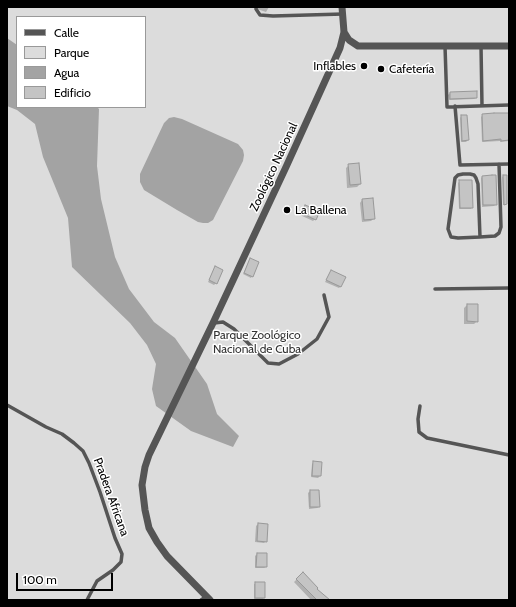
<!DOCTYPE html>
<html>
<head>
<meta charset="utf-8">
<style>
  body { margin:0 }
  #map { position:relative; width:516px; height:607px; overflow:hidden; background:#fff; font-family:Cabin,sans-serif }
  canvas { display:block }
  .frame { position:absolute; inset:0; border:8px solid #000; pointer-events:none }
  .legend { position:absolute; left:16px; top:16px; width:130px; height:92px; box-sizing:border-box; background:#fff; border:1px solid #999; margin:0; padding:5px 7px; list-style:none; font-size:12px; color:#000 }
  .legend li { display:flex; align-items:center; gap:8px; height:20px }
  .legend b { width:20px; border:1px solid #999 }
  .scale { position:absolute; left:16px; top:573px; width:97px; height:18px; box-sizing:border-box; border:2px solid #000; border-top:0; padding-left:5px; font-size:12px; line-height:14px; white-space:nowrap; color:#000; -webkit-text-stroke:3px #fff; paint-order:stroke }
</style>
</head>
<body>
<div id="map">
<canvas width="516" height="607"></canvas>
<div class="frame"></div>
<ul class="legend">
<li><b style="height:5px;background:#555"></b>Calle</li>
<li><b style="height:11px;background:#dcdcdc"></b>Parque</li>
<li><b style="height:11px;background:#a3a3a3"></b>Agua</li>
<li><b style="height:11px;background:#c4c4c4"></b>Edificio</li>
</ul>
<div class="scale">100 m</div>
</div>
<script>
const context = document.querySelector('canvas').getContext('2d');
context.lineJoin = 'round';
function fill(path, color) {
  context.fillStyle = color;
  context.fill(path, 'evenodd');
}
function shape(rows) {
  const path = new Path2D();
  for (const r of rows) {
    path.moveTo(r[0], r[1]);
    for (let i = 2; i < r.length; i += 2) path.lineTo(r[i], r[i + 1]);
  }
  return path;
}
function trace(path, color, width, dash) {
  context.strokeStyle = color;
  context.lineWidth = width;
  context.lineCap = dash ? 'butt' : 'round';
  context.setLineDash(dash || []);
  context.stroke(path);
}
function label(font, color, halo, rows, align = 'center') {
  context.font = font + ' Cabin,sans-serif';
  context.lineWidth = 3;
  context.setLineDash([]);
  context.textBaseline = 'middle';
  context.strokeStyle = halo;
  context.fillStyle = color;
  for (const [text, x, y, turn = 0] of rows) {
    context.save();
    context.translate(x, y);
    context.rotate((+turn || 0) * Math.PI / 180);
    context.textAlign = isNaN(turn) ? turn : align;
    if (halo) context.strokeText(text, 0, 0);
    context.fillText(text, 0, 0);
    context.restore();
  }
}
fill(shape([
  [7,7,509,7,509,600,7,600],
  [17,17,145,17,145,107,17,107]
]), '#dcdcdc');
fill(shape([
  [7,38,17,45,17,107,97,107,99,109,97,166,101,199,115,257,129,289,154,322,175,338,207,384,217,414,239,436,233,447,191,431,156,406,152,389,156,364,147,345,130,323,72,267,68,218,43,157,35,124,17,110,7,106],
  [174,117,182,119,238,144,243,150,244,155,243,161,216,214,213,220,208,223,203,223,198,222,177,210,144,190,140,182,140,174,164,123,169,118]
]), '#a3a3a3');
fill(shape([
  [257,7,269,7,266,12,257,9],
  [450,93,476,98,474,99,449,100,448,95],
  [509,114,509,141,500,142,500,141,482,142,481,117,483,115],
  [461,116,468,140,466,142,461,142,460,118],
  [349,165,360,184,357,187,347,188,346,168],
  [503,176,506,176,506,204,505,205,503,205,502,177],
  [482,177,496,204,494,206,482,207,481,178],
  [460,181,472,207,471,209,459,209,458,183],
  [362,200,374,218,371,221,362,222,360,203],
  [305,206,315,219,313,221,300,215],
  [249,261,252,276,251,278,243,274],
  [215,267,216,283,214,285,208,282],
  [331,271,341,286,339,288,325,282],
  [467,305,477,321,474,324,464,324,464,308],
  [314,462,320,476,318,478,311,477,312,464],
  [310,491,319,507,317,508,309,509,308,493],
  [258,524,266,541,264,543,255,542,256,526],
  [257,554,266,567,264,568,255,568,255,556],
  [303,573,316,589,328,600,311,600,294,582],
  [256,583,264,598,263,599,254,599,254,584]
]), '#0003');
const building = shape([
  [477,91,477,98,450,99,450,92,477,91],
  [494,113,509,113,509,140,501,141,501,139,483,141,482,114,494,113],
  [461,115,467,115,469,140,462,141,461,115],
  [359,163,361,184,350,185,348,164,359,163],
  [492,175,496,175,497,205,483,205,482,176,492,175],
  [503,175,507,175,507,204,504,205,503,175],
  [459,180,472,180,473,208,460,208,459,180],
  [373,198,375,219,364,220,362,199,373,198],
  [305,205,320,211,316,220,301,213,305,205],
  [250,258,259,262,253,277,244,273,250,258],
  [215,266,223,270,217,284,209,280,215,266],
  [331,270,346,277,341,287,326,280,331,270],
  [467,304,478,304,478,322,467,321,467,304],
  [313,461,322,462,321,476,312,476,313,461],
  [310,490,319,490,320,507,310,507,310,490],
  [258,523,268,524,267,542,257,541,258,523],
  [257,553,267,553,267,567,256,567,257,553],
  [303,572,318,588,317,589,330,600,317,600,296,579,303,572],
  [255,582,265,582,265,598,255,598,255,582]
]);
fill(building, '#c4c4c4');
trace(building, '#999', 1);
trace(shape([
  [256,7,256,9,260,15,273,16,343,14],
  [445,46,447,107,509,105],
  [481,46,482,106],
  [455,106,460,165,509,164],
  [480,237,478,184,476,178,474,175,470,174,463,174,458,175,455,178,448,229,451,237,458,238,480,237,495,236,499,233,501,227,499,164],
  [435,289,509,288],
  [214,323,223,322,234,329,268,363,279,364,298,354,317,339,329,317,324,295],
  [7,405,46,427,62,434,74,443,83,451,89,463,100,492,115,538,122,554,121,562,113,570,97,581,87,600],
  [420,406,418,419,419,432,427,438,509,455],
  [201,600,207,596]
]), '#555', 3.5);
trace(shape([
  [344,32,349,40,358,46,509,46],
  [210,600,167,556,157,542,149,528,145,510,142,485,145,467,149,455,213,323,286,167,340,48,344,32,342,7]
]), '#555', 7);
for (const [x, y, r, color] of [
  [364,66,4,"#000"],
  [381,69,4,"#000"],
  [287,210,4,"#000"]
]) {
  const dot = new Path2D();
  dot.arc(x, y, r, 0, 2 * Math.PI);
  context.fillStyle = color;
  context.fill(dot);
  trace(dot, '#fff', 1.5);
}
label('12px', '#000', '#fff', [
  ["Inflables",356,66,"right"],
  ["Cafetería",389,69],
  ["La Ballena",295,210]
], 'left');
label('12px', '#000', '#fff', [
  ["Zoológico Nacional",274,167,-65],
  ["Pradera Africana",111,497,70]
]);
label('12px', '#333', '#fff', [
  ["Parque Zoológico",257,335],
  ["Nacional de Cuba",257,349]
]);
</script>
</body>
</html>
